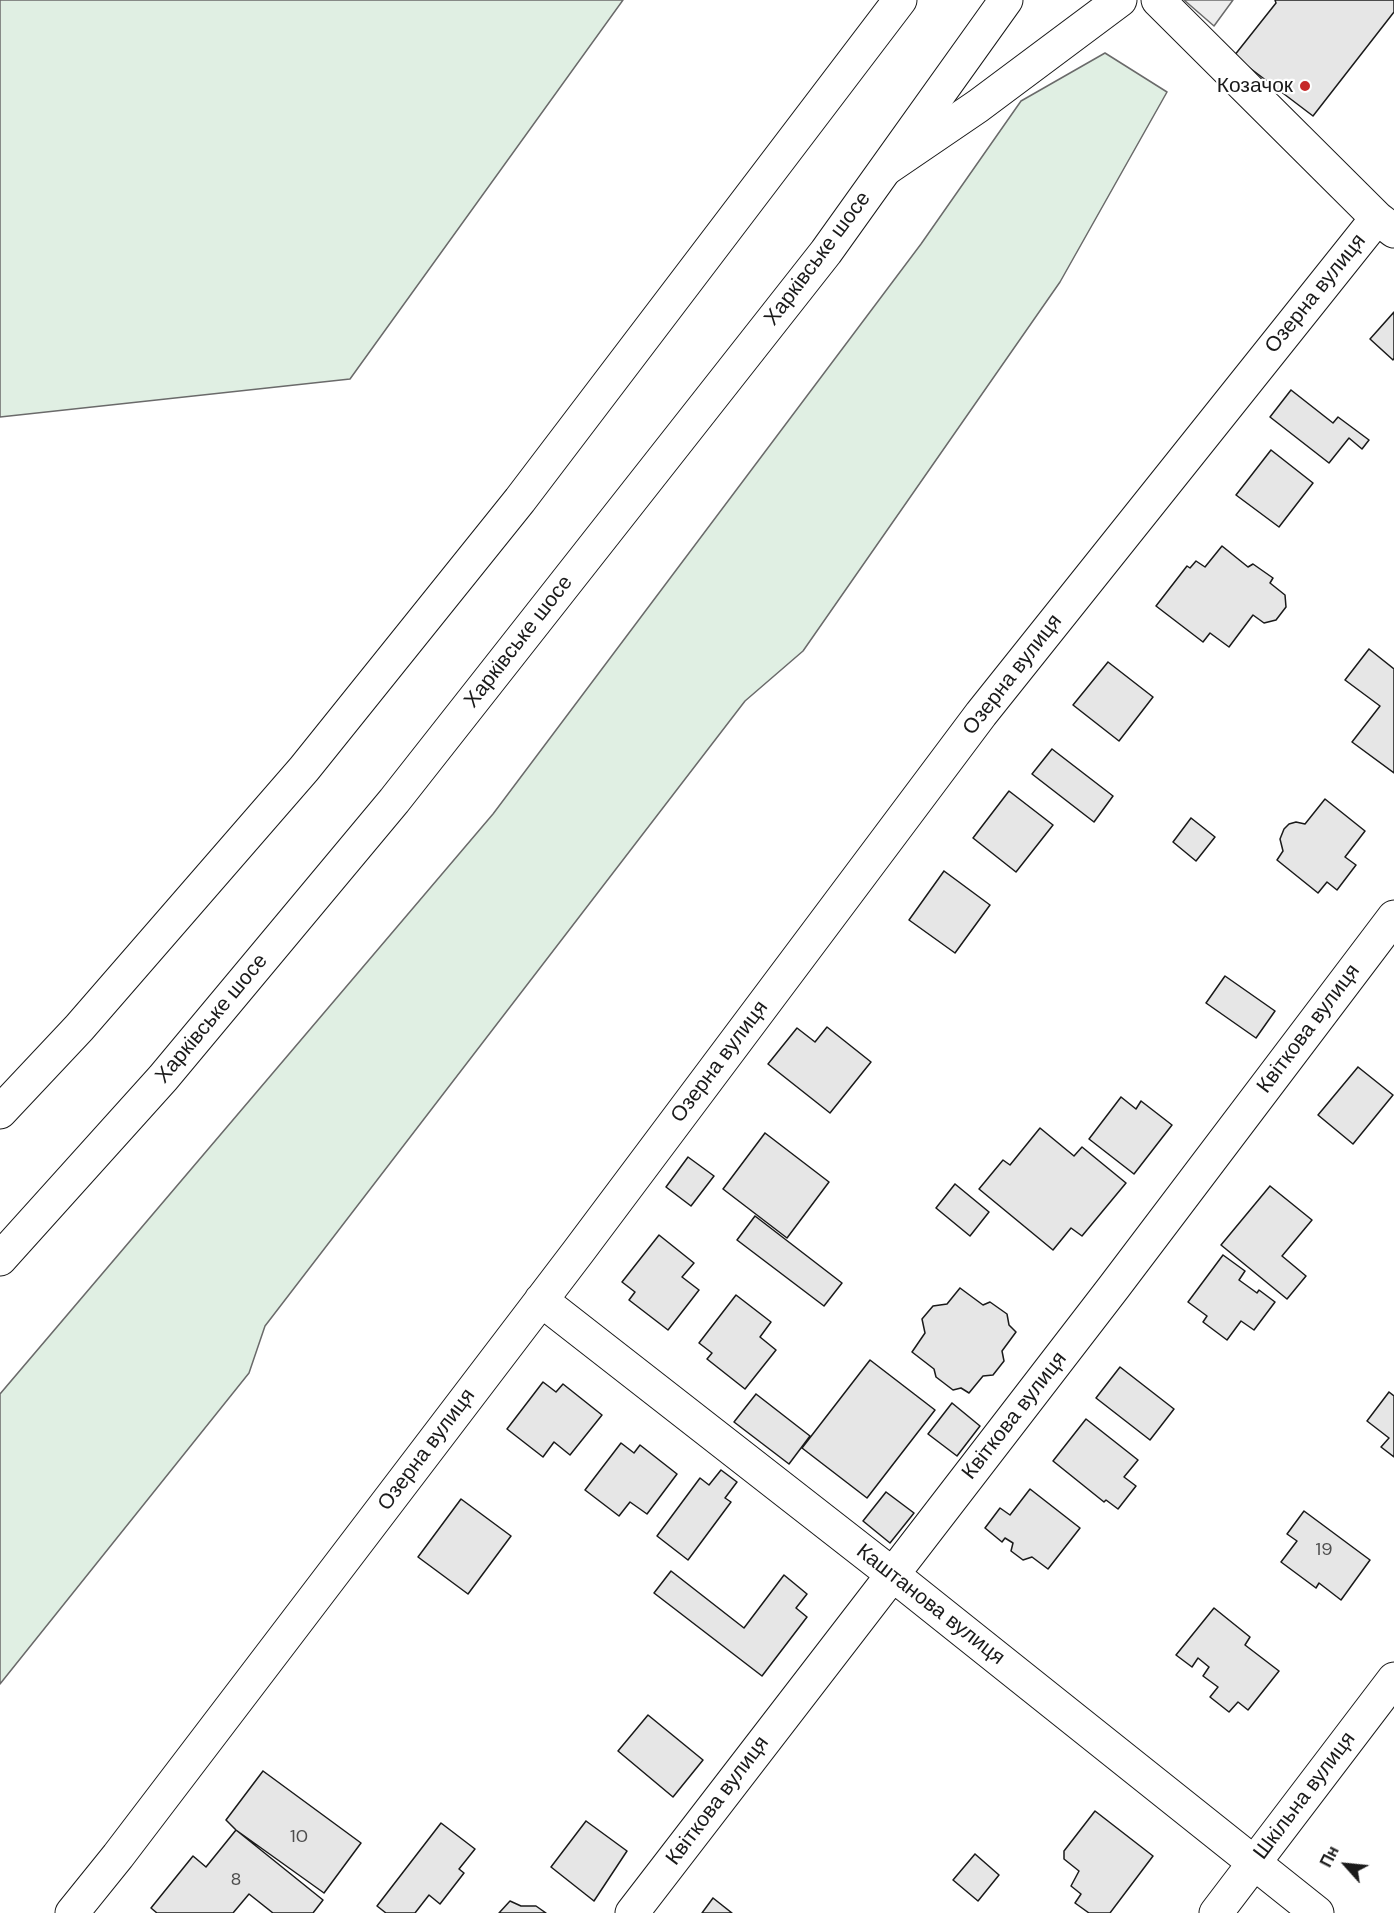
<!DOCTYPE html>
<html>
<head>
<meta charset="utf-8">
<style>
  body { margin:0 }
  #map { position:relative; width:1394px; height:1913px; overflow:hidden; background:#fff; font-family:"DM Sans",sans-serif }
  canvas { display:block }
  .north { position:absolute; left:1316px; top:1835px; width:60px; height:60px; -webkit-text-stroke:4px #fff; paint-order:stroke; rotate:297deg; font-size:16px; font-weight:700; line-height:24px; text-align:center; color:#1a1a1a }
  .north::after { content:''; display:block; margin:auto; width:21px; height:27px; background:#1a1a1a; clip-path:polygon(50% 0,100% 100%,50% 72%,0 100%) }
</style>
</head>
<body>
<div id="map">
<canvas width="1394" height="1913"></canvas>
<div class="north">Пн</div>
</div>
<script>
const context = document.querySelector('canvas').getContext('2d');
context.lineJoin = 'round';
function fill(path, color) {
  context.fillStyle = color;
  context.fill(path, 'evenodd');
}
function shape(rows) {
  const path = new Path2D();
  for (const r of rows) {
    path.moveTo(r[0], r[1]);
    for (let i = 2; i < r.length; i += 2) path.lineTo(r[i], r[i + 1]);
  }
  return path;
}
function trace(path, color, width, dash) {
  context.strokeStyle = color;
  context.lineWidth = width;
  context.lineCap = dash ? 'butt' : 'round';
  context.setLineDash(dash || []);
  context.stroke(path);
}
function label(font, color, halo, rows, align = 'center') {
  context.font = font + ' "DM Sans",sans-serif';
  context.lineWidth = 4.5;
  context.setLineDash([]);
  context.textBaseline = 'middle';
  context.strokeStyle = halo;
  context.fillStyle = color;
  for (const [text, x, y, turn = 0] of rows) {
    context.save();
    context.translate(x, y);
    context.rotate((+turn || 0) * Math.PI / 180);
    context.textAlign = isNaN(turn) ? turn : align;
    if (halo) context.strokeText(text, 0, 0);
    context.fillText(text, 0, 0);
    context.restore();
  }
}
const green = shape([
  [0,0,623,0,350,379,0,417,0,0],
  [1105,53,1167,92,1060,282,803,651,745,701,265,1326,249,1373,0,1684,0,1394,493,814,921,244,1021,101,1105,53]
]);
fill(green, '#e0efe3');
trace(green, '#6a6a6a', 1.5);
const parking = shape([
  [1184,0,1233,0,1214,26,1184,0]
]);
fill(parking, '#ededed');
trace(parking, '#6a6a6a', 1.5);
const building = shape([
  [1275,0,1394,0,1394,12,1313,116,1234,56,1276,3,1275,0],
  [1394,312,1394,358,1393,360,1370,339,1394,312],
  [1291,390,1333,423,1338,417,1369,440,1362,449,1349,438,1329,463,1270,417,1291,390],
  [1271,450,1313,483,1279,527,1236,495,1271,450],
  [1222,546,1248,567,1253,564,1273,578,1270,583,1285,595,1286,607,1276,620,1264,623,1253,615,1229,647,1210,633,1203,642,1156,606,1187,566,1190,568,1196,561,1205,567,1222,546],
  [1369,649,1394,669,1394,773,1352,742,1380,706,1345,680,1369,649],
  [1108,662,1153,697,1119,741,1073,705,1108,662],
  [1052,749,1113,796,1094,822,1032,774,1052,749],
  [1009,791,1053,825,1016,872,973,838,1009,791],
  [1325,799,1365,831,1345,857,1356,865,1337,890,1327,882,1318,893,1277,860,1283,851,1280,839,1284,829,1289,824,1296,822,1305,824,1325,799],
  [1191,818,1215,837,1196,861,1173,842,1191,818],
  [944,871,990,905,955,953,909,920,944,871],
  [1225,976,1275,1011,1256,1038,1206,1003,1225,976],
  [827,1027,871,1062,830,1113,768,1064,797,1028,815,1042,827,1027],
  [1358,1067,1393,1095,1353,1144,1318,1115,1358,1067],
  [1121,1097,1136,1109,1141,1101,1172,1125,1134,1174,1089,1139,1121,1097],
  [1040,1128,1074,1156,1082,1147,1126,1183,1082,1236,1071,1228,1053,1250,979,1189,1003,1160,1010,1165,1040,1128],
  [765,1133,829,1182,787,1238,723,1189,765,1133],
  [688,1157,714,1176,691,1206,666,1187,688,1157],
  [955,1184,989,1212,970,1236,936,1208,955,1184],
  [1270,1186,1312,1220,1282,1256,1306,1276,1287,1299,1221,1245,1270,1186],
  [755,1216,842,1283,824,1306,737,1240,755,1216],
  [659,1235,694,1263,682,1277,699,1290,668,1330,629,1300,635,1292,622,1282,659,1235],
  [1223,1255,1245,1271,1239,1280,1257,1293,1259,1290,1275,1302,1254,1330,1241,1321,1227,1340,1203,1322,1207,1316,1188,1302,1223,1255],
  [960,1288,983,1305,990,1302,1007,1314,1009,1325,1016,1332,1002,1351,1004,1361,993,1375,983,1376,969,1393,961,1388,953,1390,936,1377,934,1369,912,1352,925,1333,922,1319,933,1306,947,1304,960,1288],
  [736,1295,771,1322,760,1337,776,1350,745,1389,707,1359,712,1353,699,1343,736,1295],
  [870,1360,935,1410,867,1498,802,1448,870,1360],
  [1120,1367,1174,1409,1150,1440,1096,1398,1120,1367],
  [543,1382,556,1392,563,1384,602,1415,570,1455,554,1442,543,1457,507,1429,543,1382],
  [1389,1392,1394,1396,1394,1457,1381,1447,1389,1438,1367,1421,1389,1392],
  [756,1394,810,1436,789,1464,734,1422,756,1394],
  [952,1403,980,1426,957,1456,928,1434,952,1403],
  [1086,1419,1138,1460,1124,1477,1136,1486,1118,1509,1106,1500,1104,1502,1053,1461,1086,1419],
  [621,1443,634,1453,640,1445,677,1474,647,1514,630,1502,619,1516,585,1490,621,1443],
  [721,1470,737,1482,725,1498,731,1502,688,1560,657,1536,700,1478,709,1485,721,1470],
  [1030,1489,1080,1528,1048,1569,1032,1557,1023,1560,1011,1551,1013,1543,1005,1538,1002,1542,985,1528,1000,1508,1010,1515,1030,1489],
  [886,1492,914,1513,890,1543,863,1521,886,1492],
  [461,1499,511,1536,468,1594,418,1557,461,1499],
  [1304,1511,1370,1560,1341,1600,1319,1583,1316,1588,1281,1562,1297,1541,1287,1534,1304,1511],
  [671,1571,744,1628,784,1575,807,1594,796,1608,807,1617,762,1676,654,1593,671,1571],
  [1214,1608,1250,1637,1245,1645,1279,1671,1248,1710,1238,1702,1229,1712,1210,1697,1218,1687,1203,1676,1209,1667,1198,1658,1192,1667,1176,1655,1214,1608],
  [648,1715,703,1760,673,1797,618,1751,648,1715],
  [263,1771,361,1843,324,1893,236,1830,226,1820,263,1771],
  [1095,1811,1153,1856,1110,1913,1089,1913,1075,1903,1081,1894,1071,1886,1079,1871,1064,1859,1064,1851,1095,1811],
  [586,1821,627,1851,594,1901,551,1867,586,1821],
  [441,1823,475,1849,459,1869,464,1873,440,1904,429,1895,415,1913,386,1913,377,1906,441,1823],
  [236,1830,323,1900,313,1913,273,1913,249,1894,233,1913,157,1913,151,1908,193,1856,206,1867,236,1830],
  [975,1854,999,1875,978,1901,953,1880,975,1854],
  [713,1898,732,1913,702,1913,713,1898],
  [510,1901,521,1906,536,1906,546,1913,499,1913,510,1901]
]);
fill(building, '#e6e6e6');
trace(building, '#1a1a1a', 1.5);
const minor = shape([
  [1158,0,1377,218,1394,231],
  [887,168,978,106,1120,0],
  [541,1300,892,1574,1317,1913],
  [72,1913,118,1856,578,1252,981,714,1377,218],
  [632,1913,1114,1287,1394,917],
  [1216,1913,1394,1679]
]);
const highway = shape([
  [0,1112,79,1028,304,769,520,500,900,0],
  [0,1259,163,1078,394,801,826,252,1006,0]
]);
trace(minor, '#1a1a1a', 35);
trace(highway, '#1a1a1a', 35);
trace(minor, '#fff', 33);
trace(highway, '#fff', 33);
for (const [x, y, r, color] of [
  [1305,86,6,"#c62828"]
]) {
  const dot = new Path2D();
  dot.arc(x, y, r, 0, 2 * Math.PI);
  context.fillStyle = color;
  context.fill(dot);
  trace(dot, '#fff', 2);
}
label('18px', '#4d4d4d', null, [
  ["19",1324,1550],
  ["10",299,1837],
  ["8",236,1880]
]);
label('21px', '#1a1a1a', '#fff', [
  ["Козачок",1293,86]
], 'right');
label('21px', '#1a1a1a', '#fff', [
  ["Харківське шосе",818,259,-53],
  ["Озерна вулиця",1316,294,-51],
  ["Харківське шосе",519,642,-52],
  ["Озерна вулиця",1013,675,-52],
  ["Харківське шосе",212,1019,-50],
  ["Квіткова вулиця",1309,1029,-53],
  ["Озерна вулиця",720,1062,-53],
  ["Квіткова вулиця",1015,1416,-52],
  ["Озерна вулиця",427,1450,-53],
  ["Каштанова вулиця",930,1605,38],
  ["Шкільна вулиця",1305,1796,-53],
  ["Квіткова вулиця",718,1801,-53]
]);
</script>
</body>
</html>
